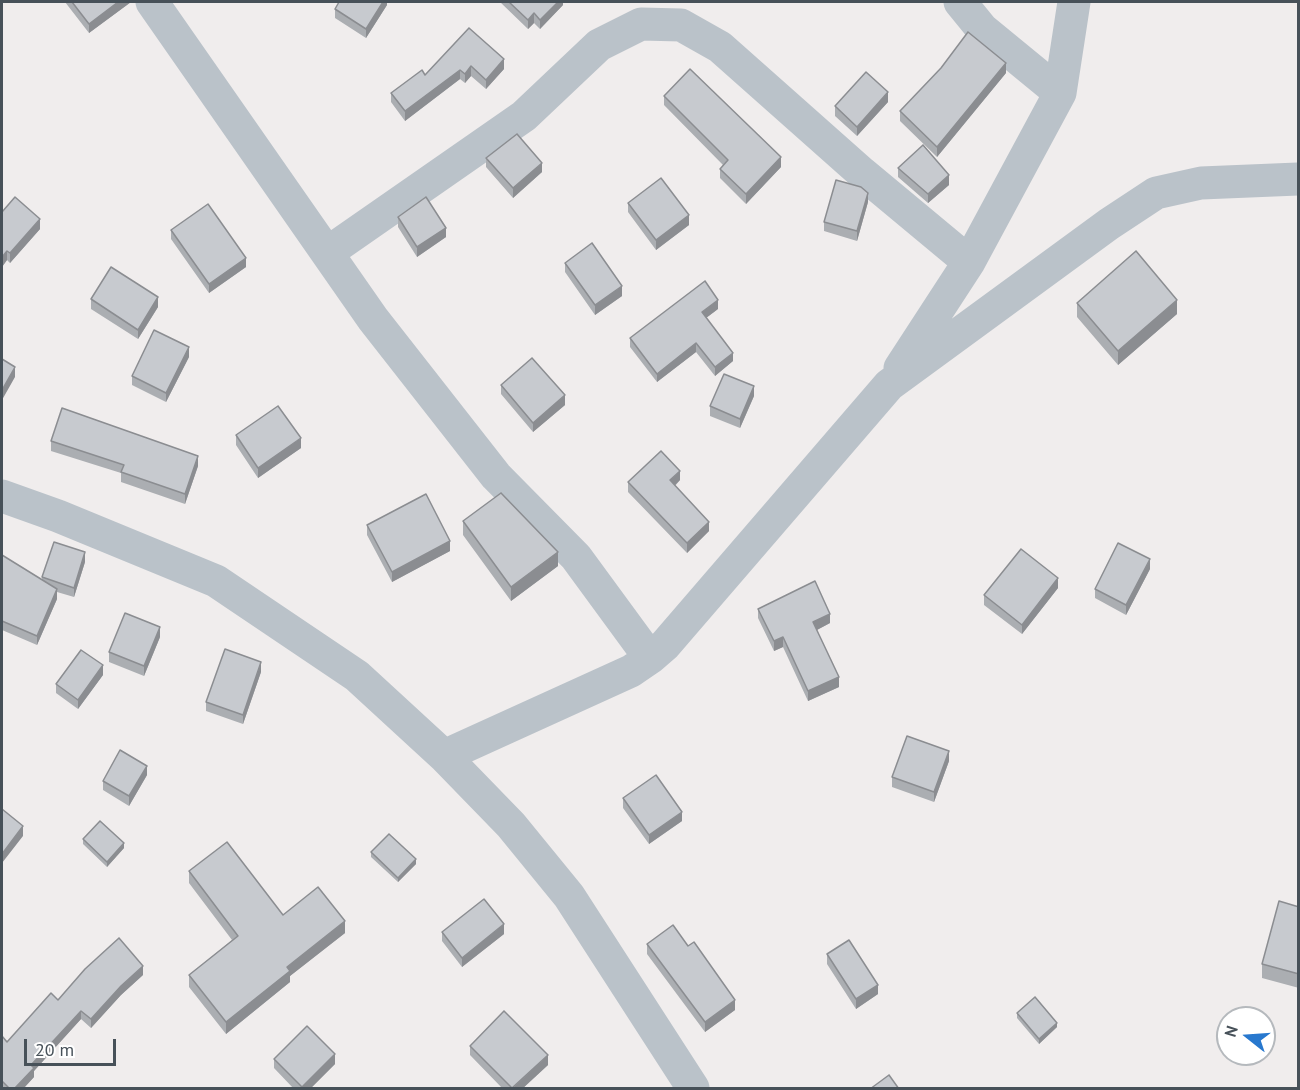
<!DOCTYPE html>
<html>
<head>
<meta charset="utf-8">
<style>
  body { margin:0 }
  #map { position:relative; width:1300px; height:1090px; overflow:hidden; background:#f0eded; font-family:"PT Sans",sans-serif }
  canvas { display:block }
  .frame { position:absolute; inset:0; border:3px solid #475159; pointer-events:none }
  .north { position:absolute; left:1216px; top:1006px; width:60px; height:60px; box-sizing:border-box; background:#fff; border:2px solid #b5b9bd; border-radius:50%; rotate:287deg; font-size:16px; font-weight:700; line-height:24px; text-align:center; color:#475159 }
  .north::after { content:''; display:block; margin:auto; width:21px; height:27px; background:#2878ce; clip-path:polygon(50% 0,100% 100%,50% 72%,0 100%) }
  .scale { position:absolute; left:24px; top:1039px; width:92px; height:27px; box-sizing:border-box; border:3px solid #475159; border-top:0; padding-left:8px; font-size:18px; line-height:21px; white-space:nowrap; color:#475159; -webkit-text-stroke:4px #fff; paint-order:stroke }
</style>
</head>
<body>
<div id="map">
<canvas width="1300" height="1090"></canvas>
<div class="frame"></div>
<div class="north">N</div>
<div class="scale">20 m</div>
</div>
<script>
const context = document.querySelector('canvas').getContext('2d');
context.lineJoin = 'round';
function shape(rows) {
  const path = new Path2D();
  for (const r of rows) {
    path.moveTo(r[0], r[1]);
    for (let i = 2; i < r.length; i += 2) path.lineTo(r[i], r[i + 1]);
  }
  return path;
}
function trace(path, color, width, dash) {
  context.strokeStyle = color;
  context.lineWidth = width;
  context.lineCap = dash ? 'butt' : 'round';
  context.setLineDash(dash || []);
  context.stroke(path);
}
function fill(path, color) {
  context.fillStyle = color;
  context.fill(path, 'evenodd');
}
trace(shape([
  [152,2,373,319,496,476,576,557,650,658],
  [960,2,982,29,1060,93],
  [327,253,524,116,599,45,641,24,681,25,720,47,862,173,969,262],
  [900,368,969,262,1060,93,1074,2],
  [2,496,58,516,216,581,357,676,444,756,511,825,569,896,693,1088],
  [444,756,631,671,650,658,665,645,889,385,1109,224,1156,193,1201,183,1298,179]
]), '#bac2c9', 33);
fill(shape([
  [65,2,131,2,89,33],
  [387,2,387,5,366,38,335,18,335,9],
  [500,2,563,2,563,5,540,29,534,23,528,29],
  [469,28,504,69,486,89,471,76,465,83,460,79,405,121,391,102,391,93,425,75],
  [1006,73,937,157,900,121,900,111],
  [664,96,781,167,746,204,720,178,720,169,723,165,664,105],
  [888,102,857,136,835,116,835,106],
  [486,158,542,172,513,198,486,167],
  [898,168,949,185,928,203,898,177],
  [868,202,857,241,824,231,824,222],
  [628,203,689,225,656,250,628,212],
  [2,212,40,229,10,263,7,260,2,267],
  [398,217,446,237,417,257,398,227],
  [171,230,246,267,209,293,171,239],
  [565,263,622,296,595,315,565,272],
  [91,299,158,307,138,339,91,309],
  [1077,303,1177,314,1118,365,1077,317],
  [718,309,706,318,733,361,715,376,696,352,657,382,630,347,630,338],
  [189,357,166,402,132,385,132,376],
  [501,385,565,405,533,432,501,394],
  [754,396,740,428,710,416,710,406],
  [236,435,301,448,258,478,236,445],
  [51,441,198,466,185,504,121,482,121,473,51,451],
  [680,480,675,486,709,531,687,553,628,492,628,482],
  [463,521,558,566,511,601,463,535],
  [367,525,450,551,392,582,367,535],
  [2,555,42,580,42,577,85,562,74,597,57,592,57,599,37,645,2,630],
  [1150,569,1126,615,1095,598,1095,589],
  [1058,588,1022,634,984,605,984,595],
  [758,609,830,623,817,630,839,687,808,701,783,647,774,651,758,618],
  [160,637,144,676,109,662,109,652],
  [261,672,243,724,206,711,206,702],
  [103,675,78,709,56,693,56,684],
  [949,761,934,802,892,787,892,777],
  [147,775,129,806,103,790,103,781],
  [623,798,682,821,649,844,623,808],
  [83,839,124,848,107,867,83,844],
  [371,852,416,864,398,882,371,857],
  [189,871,283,915,345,933,290,976,290,982,226,1034,189,987,189,975,232,940,189,883],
  [1299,907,1299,988,1262,978,1262,964],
  [442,932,504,934,462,967,442,941],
  [647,944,735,1010,705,1032,647,954],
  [827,954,878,994,856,1009,827,964],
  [143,975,121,995,91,1028,81,1019,34,1071,34,1077,23,1089,2,1089,2,1036,7,1042,58,1000],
  [1017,1013,1057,1027,1039,1044,1017,1018],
  [470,1046,548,1065,522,1089,503,1089,470,1055],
  [274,1059,335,1064,310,1089,294,1089,274,1068]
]), '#abaeb2');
fill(shape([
  [118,2,131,2,89,33,89,24],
  [383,2,387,2,387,5,366,38,366,29],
  [558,2,563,2,563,5,540,29,540,20],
  [534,13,534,23,528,29,528,20],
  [504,59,504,69,486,89,486,80],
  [1006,63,1006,73,937,157,937,147],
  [471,66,471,76,465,83,465,74],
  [460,70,460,79,405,121,405,111],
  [888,92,888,102,857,136,857,127],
  [781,157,781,167,746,204,746,194],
  [542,163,542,172,513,198,513,188],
  [949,175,949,185,928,203,928,194],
  [868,193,868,202,857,241,857,231],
  [689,215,689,225,656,250,656,240],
  [40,219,40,229,10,263,10,253],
  [446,228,446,237,417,257,417,247],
  [7,251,7,260,2,267,2,257],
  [246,258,246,267,209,293,209,284],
  [622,286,622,296,595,315,595,305],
  [158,297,158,307,138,339,138,330],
  [718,300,718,309,702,321,702,312],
  [1177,300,1177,314,1118,365,1118,351],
  [696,343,696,352,657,382,657,374],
  [189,347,189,357,166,402,166,393],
  [733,353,733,361,715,376,715,367],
  [15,367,15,377,2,400,2,390],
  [754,386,754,396,740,428,740,419],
  [565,395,565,405,533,432,533,423],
  [301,438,301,448,258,478,258,468],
  [198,456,198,466,185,504,185,494],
  [680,471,680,480,670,490,670,480],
  [709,522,709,531,687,553,687,543],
  [450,541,450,551,392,582,392,572],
  [85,552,85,562,74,597,74,588],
  [558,552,558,566,511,601,511,587],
  [1150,559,1150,569,1126,615,1126,605],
  [1058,578,1058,588,1022,634,1022,625],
  [57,589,57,599,37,645,37,636],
  [830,614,830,623,813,632,813,622],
  [160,627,160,637,144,676,144,666],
  [783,637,783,647,774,651,774,641],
  [261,662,261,672,243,724,243,715],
  [103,665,103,675,78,709,78,700],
  [839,677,839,687,808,701,808,691],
  [949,751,949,761,934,802,934,792],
  [147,766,147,775,129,806,129,796],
  [682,812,682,821,649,844,649,835],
  [23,826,23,836,2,863,2,854],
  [124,843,124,848,107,867,107,862],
  [416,859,416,864,398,882,398,878],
  [345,921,345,933,290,976,290,982,226,1034,226,1022,287,967],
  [504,924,504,934,462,967,462,958],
  [143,966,143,975,121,995,91,1028,91,1019,121,986],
  [878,985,878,994,856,1009,856,999],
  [735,1000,735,1010,705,1032,705,1022],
  [81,1011,81,1019,34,1071,34,1077,23,1089,14,1089,31,1065],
  [1057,1023,1057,1027,1039,1044,1039,1039],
  [335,1054,335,1064,310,1089,302,1089,302,1087],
  [548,1055,548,1065,522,1089,512,1089]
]), '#8b8d91');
const building = shape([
  [72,2,118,2,89,24,72,2],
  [339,2,383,2,366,29,335,9,339,2],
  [509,2,558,2,540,20,534,13,528,20,509,2],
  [469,28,504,59,486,80,471,66,465,74,460,70,405,111,391,93,422,70,425,75,469,28],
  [968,32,1006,63,937,147,900,111,941,68,968,32],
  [690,69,781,157,746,194,720,169,728,160,664,96,690,69],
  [866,72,888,92,857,127,835,106,866,72],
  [517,134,542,163,513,188,486,158,517,134],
  [923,145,949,175,928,194,898,168,923,145],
  [661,178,689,215,656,240,628,203,661,178],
  [836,180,861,187,868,193,857,231,824,222,836,180],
  [15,197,40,219,10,253,7,251,2,257,2,212,15,197],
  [426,197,446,228,417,247,398,217,426,197],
  [208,204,246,258,209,284,171,230,208,204],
  [592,243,622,286,595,305,565,263,592,243],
  [1136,251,1177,300,1118,351,1077,303,1136,251],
  [111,267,158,297,138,330,91,299,111,267],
  [705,281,718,300,702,312,733,353,715,367,696,343,657,374,630,338,705,281],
  [154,330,189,347,166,393,132,376,154,330],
  [532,358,565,395,533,423,501,385,532,358],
  [2,359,15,367,2,390,2,359],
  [724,374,754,386,740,419,710,406,724,374],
  [278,406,301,438,258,468,236,435,278,406],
  [62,408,198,456,185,494,121,472,124,465,51,441,62,408],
  [661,451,680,471,670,480,709,522,687,543,628,482,661,451],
  [501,493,558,552,511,587,463,521,501,493],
  [426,494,450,541,392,572,367,525,426,494],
  [54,542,85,552,74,588,42,577,54,542],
  [1118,543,1150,559,1126,605,1095,589,1118,543],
  [1021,549,1058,578,1022,625,984,595,1021,549],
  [2,555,57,589,37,636,2,621,2,555],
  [815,581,830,614,813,622,839,677,808,691,783,637,774,641,758,609,815,581],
  [125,613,160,627,144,666,109,652,125,613],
  [225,649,261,662,243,715,206,702,225,649],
  [81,650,103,665,78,700,56,684,81,650],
  [907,736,949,751,934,792,892,777,907,736],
  [120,750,147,766,129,796,103,781,120,750],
  [656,775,682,812,649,835,623,798,656,775],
  [2,809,23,826,2,854,2,809],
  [100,821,124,843,107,862,83,839,100,821],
  [389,834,416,859,398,878,371,852,389,834],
  [227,842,283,915,318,887,345,921,287,967,290,971,226,1022,189,975,238,936,189,871,227,842],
  [484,899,504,924,462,958,442,932,484,899],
  [1279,901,1299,907,1299,974,1262,964,1279,901],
  [673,925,688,946,694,942,735,1000,705,1022,647,944,673,925],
  [119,938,143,966,121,986,91,1019,81,1011,31,1065,34,1068,14,1089,10,1089,2,1081,2,1036,7,1042,51,993,58,1000,85,969,119,938],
  [849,940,878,985,856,999,827,954,849,940],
  [1035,997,1057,1023,1039,1039,1017,1013,1035,997],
  [504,1011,548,1055,512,1088,470,1046,504,1011],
  [307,1026,335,1054,302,1087,274,1059,307,1026],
  [889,1075,899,1089,870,1089,889,1075]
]);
fill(building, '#c7cacf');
trace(building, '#8b8d91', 1.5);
</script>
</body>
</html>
